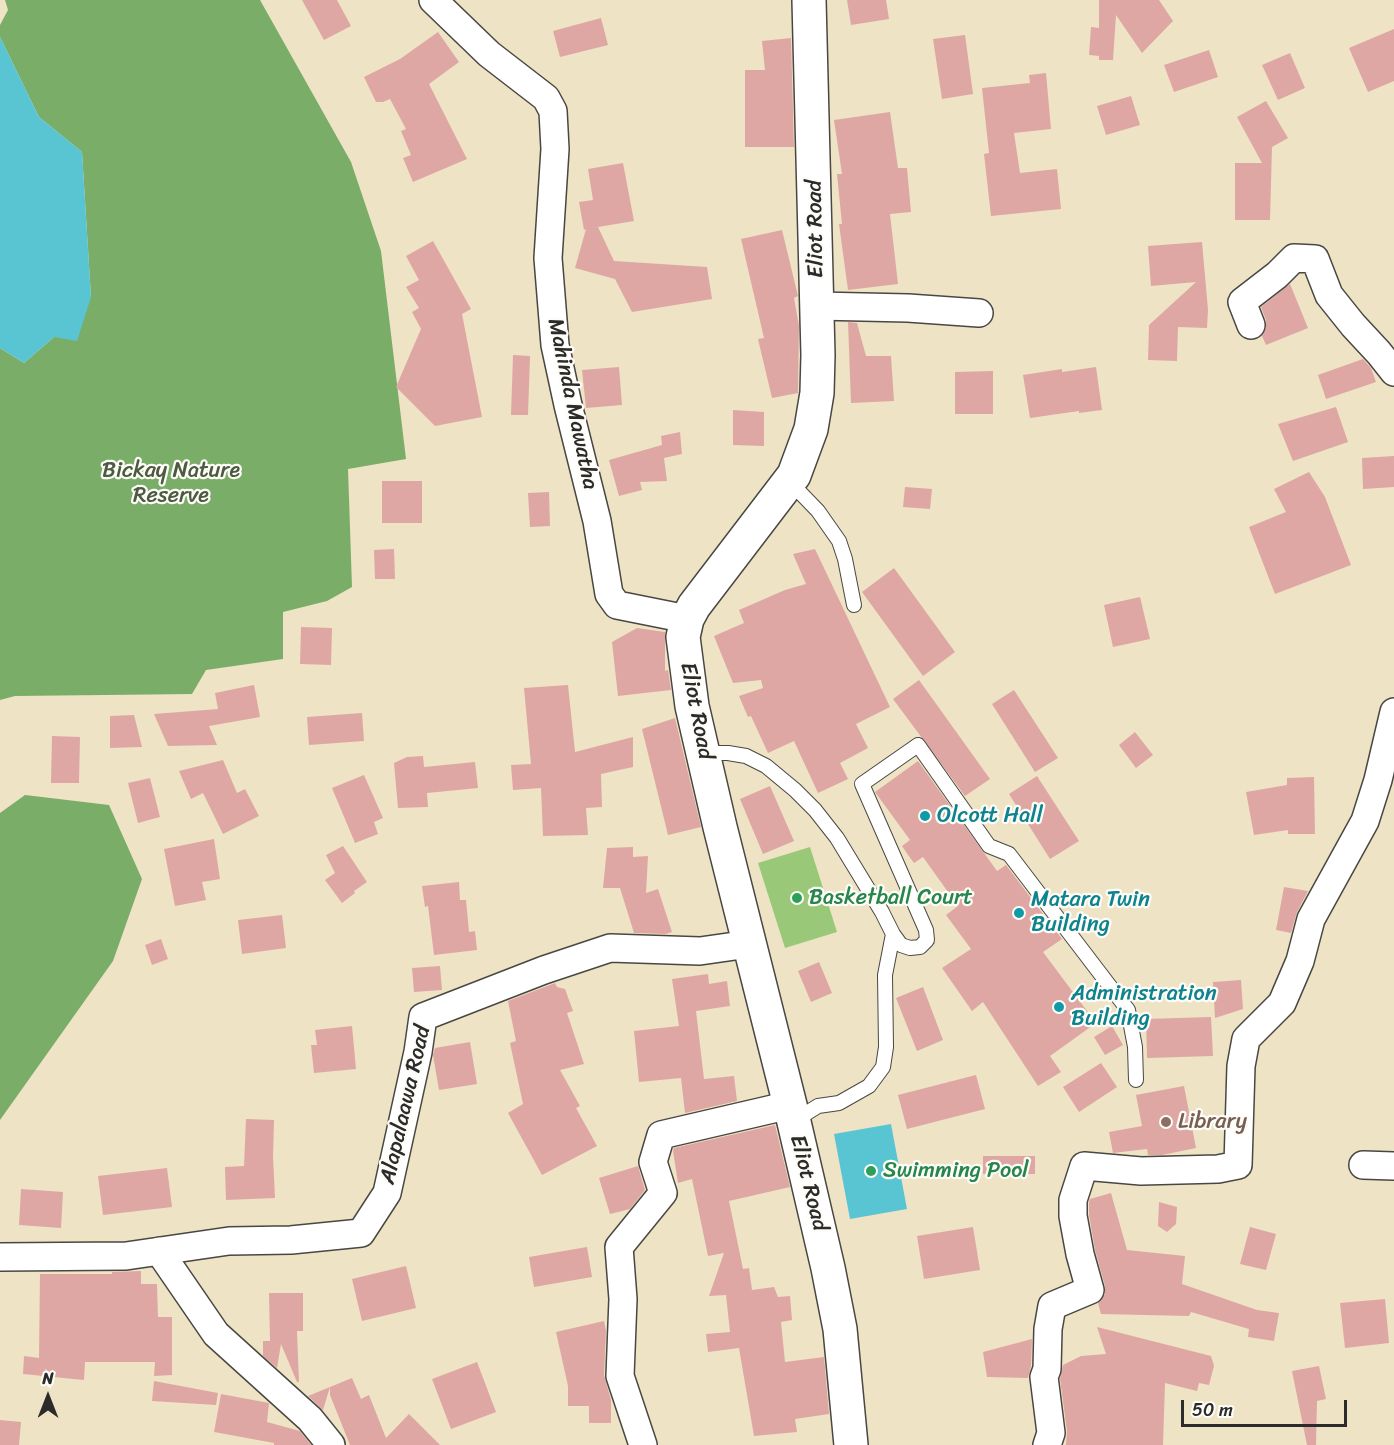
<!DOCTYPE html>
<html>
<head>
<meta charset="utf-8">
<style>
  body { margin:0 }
  #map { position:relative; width:1394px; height:1445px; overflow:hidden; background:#eee3c5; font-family:Sriracha,sans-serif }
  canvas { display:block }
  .north { position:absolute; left:18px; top:1367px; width:60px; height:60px; -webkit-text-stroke:4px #fdfcf7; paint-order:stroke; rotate:0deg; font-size:16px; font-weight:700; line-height:24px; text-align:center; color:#2b2b2b }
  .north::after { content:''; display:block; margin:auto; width:21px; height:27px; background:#2b2b2b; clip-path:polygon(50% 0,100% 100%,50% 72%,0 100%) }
  .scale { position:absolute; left:1181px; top:1400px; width:166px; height:27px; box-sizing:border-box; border:3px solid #2b2b2b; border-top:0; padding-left:8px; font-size:18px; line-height:21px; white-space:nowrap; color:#2b2b2b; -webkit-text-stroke:4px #fdfcf7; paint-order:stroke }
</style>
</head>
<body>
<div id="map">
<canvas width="1394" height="1445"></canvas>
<div class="north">N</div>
<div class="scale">50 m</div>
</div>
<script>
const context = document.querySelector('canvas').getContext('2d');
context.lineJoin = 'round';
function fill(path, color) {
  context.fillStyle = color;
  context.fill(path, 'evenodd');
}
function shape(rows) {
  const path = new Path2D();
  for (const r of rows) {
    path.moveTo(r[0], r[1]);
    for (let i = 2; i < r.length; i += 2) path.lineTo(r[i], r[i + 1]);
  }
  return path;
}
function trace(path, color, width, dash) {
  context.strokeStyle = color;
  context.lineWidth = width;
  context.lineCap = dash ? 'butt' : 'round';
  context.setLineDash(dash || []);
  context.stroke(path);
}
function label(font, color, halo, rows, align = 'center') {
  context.font = font + ' Sriracha,sans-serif';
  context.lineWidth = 4.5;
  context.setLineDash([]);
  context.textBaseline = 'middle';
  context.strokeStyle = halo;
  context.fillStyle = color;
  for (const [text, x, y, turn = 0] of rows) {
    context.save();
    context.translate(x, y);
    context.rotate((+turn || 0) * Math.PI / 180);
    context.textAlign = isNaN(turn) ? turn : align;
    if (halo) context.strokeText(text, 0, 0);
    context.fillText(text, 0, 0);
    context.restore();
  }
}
fill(shape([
  [810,847,837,932,785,948,758,863]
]), '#99c978');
fill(shape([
  [5,0,260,0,351,162,381,251,406,459,348,469,352,587,327,601,283,612,283,659,206,670,192,694,15,696,0,700,0,348,24,363,54,337,91,297,82,152,39,117,0,37,0,25,8,10],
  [25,795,109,805,142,879,113,961,0,1120,0,813]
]), '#7aad68');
fill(shape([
  [0,37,39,117,82,152,91,297,77,341,54,337,24,363,0,348],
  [891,1124,907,1209,850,1219,834,1134]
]), '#59c5d2');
fill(shape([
  [302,0,337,0,351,26,324,40],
  [847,0,886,0,889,19,851,25],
  [1099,0,1159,0,1173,21,1142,53,1116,15,1113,60,1099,60,1099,56,1089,55,1091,27,1099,28],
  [601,18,608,45,560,57,553,31],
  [1394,29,1394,81,1368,92,1349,48],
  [438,32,459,62,429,84,467,159,413,182,403,158,411,155,401,131,406,129,390,99,383,102,376,102,364,77,400,59],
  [965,35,973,94,942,99,933,39],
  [791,38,794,147,745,147,745,70,765,70,762,41],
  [1209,50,1218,77,1174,92,1164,65],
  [1290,53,1305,88,1278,100,1262,65],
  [1046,73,1051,129,1014,133,1020,173,1057,169,1061,209,991,216,984,154,989,153,982,88,1030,83,1029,75],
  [1131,96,1140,125,1106,135,1097,106],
  [1266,101,1288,138,1272,147,1270,220,1235,220,1235,163,1262,163,1237,117],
  [890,112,898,168,907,168,911,212,890,214,898,284,848,290,839,224,842,224,837,174,842,174,834,120],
  [623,163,634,221,598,227,614,261,707,267,712,299,632,312,615,279,575,268,586,229,584,230,579,202,593,200,588,169],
  [782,230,798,296,794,298,799,326,798,391,798,393,772,398,758,339,764,338,741,239],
  [433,241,471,309,462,314,482,417,435,426,396,387,421,329,412,312,419,308,406,287,419,280,406,256],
  [1202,242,1208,310,1207,328,1178,327,1177,361,1148,360,1149,325,1196,282,1151,286,1148,246],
  [1290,284,1308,328,1266,345,1262,336,1266,328,1266,320,1261,307],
  [848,322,857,323,866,356,891,356,894,401,851,403],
  [513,355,530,356,528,415,511,415],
  [1363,359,1371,368,1376,382,1326,399,1318,375],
  [619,367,622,405,586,408,582,370],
  [1096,367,1102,410,1079,413,1079,411,1030,418,1023,375,1062,369,1062,372],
  [993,371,993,414,955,414,955,372],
  [1336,407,1348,442,1293,461,1278,424],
  [733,410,764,412,764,446,733,445],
  [680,432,682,454,664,458,667,481,640,482,642,490,619,496,609,460,662,445,661,436],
  [1394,456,1394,487,1363,489,1362,458],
  [1309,472,1325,497,1351,565,1275,594,1249,527,1286,512,1274,489],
  [382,481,422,481,422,523,382,523],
  [905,487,932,489,930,509,903,507],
  [549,492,550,526,530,527,528,493],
  [394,549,395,579,375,579,374,550],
  [815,549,890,707,856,724,868,748,840,763,848,779,818,793,794,741,768,753,751,716,748,717,739,696,763,688,761,680,733,683,714,636,744,623,739,610,785,590,806,584,793,554],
  [894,568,955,652,923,676,862,592],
  [1140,597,1150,639,1113,647,1104,605],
  [301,627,332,628,331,665,300,664],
  [637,628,665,632,665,671,668,670,671,690,618,696,612,642],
  [919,680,990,779,965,796,893,699],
  [254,685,260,717,209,726,217,745,168,746,154,714,218,709,215,693],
  [568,685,575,752,633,737,633,767,601,774,602,807,586,808,588,835,543,836,541,788,513,790,511,765,531,764,524,688],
  [1014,690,1058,758,1035,772,992,704],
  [362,713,364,741,309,745,307,717],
  [134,715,142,747,110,748,110,716],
  [675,718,701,827,668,835,642,729],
  [1135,732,1153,755,1136,768,1119,745],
  [52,736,80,737,79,783,51,783],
  [423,756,424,767,475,762,478,788,427,793,428,807,398,808,394,763,407,757],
  [223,760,237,793,245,789,259,816,223,834,203,793,191,799,179,771],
  [918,761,997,871,1006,865,1062,939,1043,952,1096,1023,1050,1056,1061,1072,1038,1086,983,1002,972,1011,942,968,971,949,946,915,958,906,923,857,914,863,908,855,902,846,910,840,875,792],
  [364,775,383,818,374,822,378,834,355,843,332,788],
  [1037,776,1079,841,1050,859,1009,794],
  [1314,777,1315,834,1288,834,1288,830,1254,835,1246,792,1287,785,1287,778],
  [150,778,160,817,138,823,128,783],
  [770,786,794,841,763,854,740,799],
  [214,839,220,879,202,882,206,900,175,906,164,849],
  [343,846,367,882,354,891,355,893,342,903,325,880,335,873,326,855],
  [633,847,633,857,648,856,646,893,658,889,672,932,666,934,634,933,620,888,603,888,607,848],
  [459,882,460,900,466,900,469,932,475,931,477,950,434,955,428,906,425,907,422,886],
  [1284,887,1308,891,1297,912,1291,933,1276,930],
  [282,915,286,948,242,954,238,920],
  [161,939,168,959,152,965,145,945],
  [819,962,832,993,811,1002,798,971],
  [440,966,442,990,414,992,412,968],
  [708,974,709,984,727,981,730,1006,696,1011,704,1079,734,1076,737,1101,685,1113,681,1078,639,1082,634,1031,679,1026,672,979],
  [1241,980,1243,1009,1215,1018,1213,982],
  [555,983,557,987,565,989,573,1011,567,1013,584,1064,560,1070,580,1106,576,1108,597,1146,542,1175,508,1113,523,1104,510,1043,516,1041,508,1001],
  [923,987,943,1040,917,1051,896,998],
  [1211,1017,1213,1056,1147,1058,1146,1019],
  [352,1026,356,1069,314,1073,311,1045,317,1045,315,1030],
  [1112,1026,1123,1045,1105,1055,1094,1037],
  [470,1042,477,1084,439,1090,433,1055,435,1048],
  [1101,1063,1117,1087,1079,1112,1063,1087],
  [976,1075,985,1109,907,1129,898,1095],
  [1184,1086,1196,1148,1162,1155,1148,1155,1147,1149,1113,1153,1109,1132,1142,1126,1136,1095],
  [246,1119,274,1120,273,1157,275,1198,226,1200,225,1167,244,1166],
  [775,1125,790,1187,729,1201,743,1269,749,1268,752,1290,774,1287,778,1297,790,1296,792,1320,781,1322,785,1362,824,1357,829,1414,795,1419,797,1432,754,1436,739,1348,708,1352,706,1334,730,1332,726,1295,709,1296,724,1253,708,1256,692,1179,678,1183,673,1151,674,1148],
  [983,1156,1035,1156,1035,1174,983,1174],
  [638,1166,645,1190,630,1209,610,1214,599,1178],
  [167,1168,172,1207,103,1215,98,1176],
  [21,1189,63,1192,61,1228,19,1225],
  [1111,1193,1127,1250,1185,1256,1182,1284,1257,1310,1279,1313,1274,1341,1248,1337,1249,1329,1191,1312,1189,1316,1101,1314,1098,1303,1105,1294,1105,1286,1095,1250,1089,1215,1089,1202,1090,1199],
  [1159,1202,1177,1207,1176,1224,1167,1232,1158,1226],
  [973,1227,980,1270,924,1279,917,1236],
  [1250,1227,1276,1234,1266,1270,1240,1264],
  [587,1247,592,1277,534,1287,529,1257],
  [406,1266,416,1308,362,1321,352,1279],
  [141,1271,141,1284,157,1284,158,1317,172,1317,172,1375,154,1376,155,1362,85,1362,84,1380,23,1374,24,1356,39,1358,40,1274,112,1274,112,1272],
  [269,1293,303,1293,303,1331,297,1331,299,1382,297,1382,281,1344,277,1368,263,1356,263,1341,270,1341],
  [1385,1299,1389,1343,1345,1348,1340,1303],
  [604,1321,606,1331,604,1375,611,1400,611,1423,589,1423,589,1406,568,1406,568,1386,556,1332],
  [1097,1327,1211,1356,1214,1366,1209,1385,1199,1383,1197,1391,1165,1383,1163,1445,1066,1445,1067,1431,1060,1379,1063,1365,1081,1356,1106,1354],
  [1032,1339,1031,1366,1028,1378,987,1377,983,1352],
  [477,1362,496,1412,451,1429,432,1379],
  [1319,1366,1326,1399,1317,1401,1316,1445,1307,1445,1292,1371],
  [352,1378,361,1399,369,1395,386,1438,409,1414,440,1445,350,1445,330,1395,330,1387],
  [154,1381,218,1393,216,1405,152,1401],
  [330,1387,323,1410,308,1396],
  [221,1394,269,1403,267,1422,300,1431,311,1445,274,1445,274,1443,214,1432],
  [0,1420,21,1422,19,1445,0,1445]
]), '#dfa7a4');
const lane = shape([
  [790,482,818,511,839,541,845,559,854,605],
  [704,753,728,753,746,756,766,766,795,790,815,810,837,838,882,912,893,934,885,975,886,1047,883,1067,869,1086,839,1103,818,1106,794,1121],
  [893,934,901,945,910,948,920,947,927,940,926,930,862,784,918,745,989,846,1009,854,1128,1010,1135,1047,1136,1080]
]);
const street = shape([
  [433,0,489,54,546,98,553,111,555,149,548,258,555,345,568,405,597,521,609,594,617,605,687,619],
  [817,306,908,308,979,313],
  [1251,325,1242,302,1277,275,1294,258,1315,259,1329,295,1353,325,1379,353,1394,372],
  [1363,1165,1394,1166],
  [159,1251,216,1334,310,1419,331,1445],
  [0,1257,126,1256,229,1241,291,1240,361,1233,387,1193,418,1052,423,1017,544,970,610,948,700,951,749,944],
  [643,1445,620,1376,623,1299,619,1247,663,1193,653,1162,661,1135,790,1105],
  [1047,1445,1051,1433,1044,1377,1047,1369,1048,1329,1052,1306,1090,1290,1080,1254,1073,1216,1073,1200,1084,1166,1141,1171,1218,1169,1238,1165,1241,1066,1246,1039,1282,1003,1300,961,1311,919,1365,821,1378,780,1394,712]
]);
const secondary = shape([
  [809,0,818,355,817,393,811,429,794,475,694,606,687,619,683,637,692,706,720,827,790,1105,828,1268,840,1329,851,1445]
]);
trace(lane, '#484742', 16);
trace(street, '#484742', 30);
trace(secondary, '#484742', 36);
trace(lane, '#fff', 14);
trace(street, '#fff', 27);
trace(secondary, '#fff', 33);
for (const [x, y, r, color] of [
  [925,816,6,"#0f9aa8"],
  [797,898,6,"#2e9e5b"],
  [1019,913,6,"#0f9aa8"],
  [1059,1007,6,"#0f9aa8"],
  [1166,1122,6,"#8d6e63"],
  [871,1171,6,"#2e9e5b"]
]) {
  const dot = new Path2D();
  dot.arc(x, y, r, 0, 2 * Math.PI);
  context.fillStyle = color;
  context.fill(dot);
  trace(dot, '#fdfcf7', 2);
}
label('22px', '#2b2b2b', '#fdfcf7', [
  ["Eliot Road",816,229,-91],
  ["Mahinda Mawatha",572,404,78],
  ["Eliot Road",696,711,79],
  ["Alapalaawa Road",406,1105,-77],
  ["Eliot Road",808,1183,76]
]);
label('22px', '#4c5a42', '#fdfcf7', [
  ["Bickay Nature",171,471],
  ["Reserve",171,496]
]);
label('22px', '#0d838f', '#fdfcf7', [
  ["Olcott Hall",937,816],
  ["Matara Twin",1031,900],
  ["Building",1031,925],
  ["Administration",1071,994],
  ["Building",1071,1019]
], 'left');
label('22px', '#27864d', '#fdfcf7', [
  ["Basketball Court",809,898],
  ["Swimming Pool",883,1171]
], 'left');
label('22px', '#785e54', '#fdfcf7', [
  ["Library",1178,1122]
], 'left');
</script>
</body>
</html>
